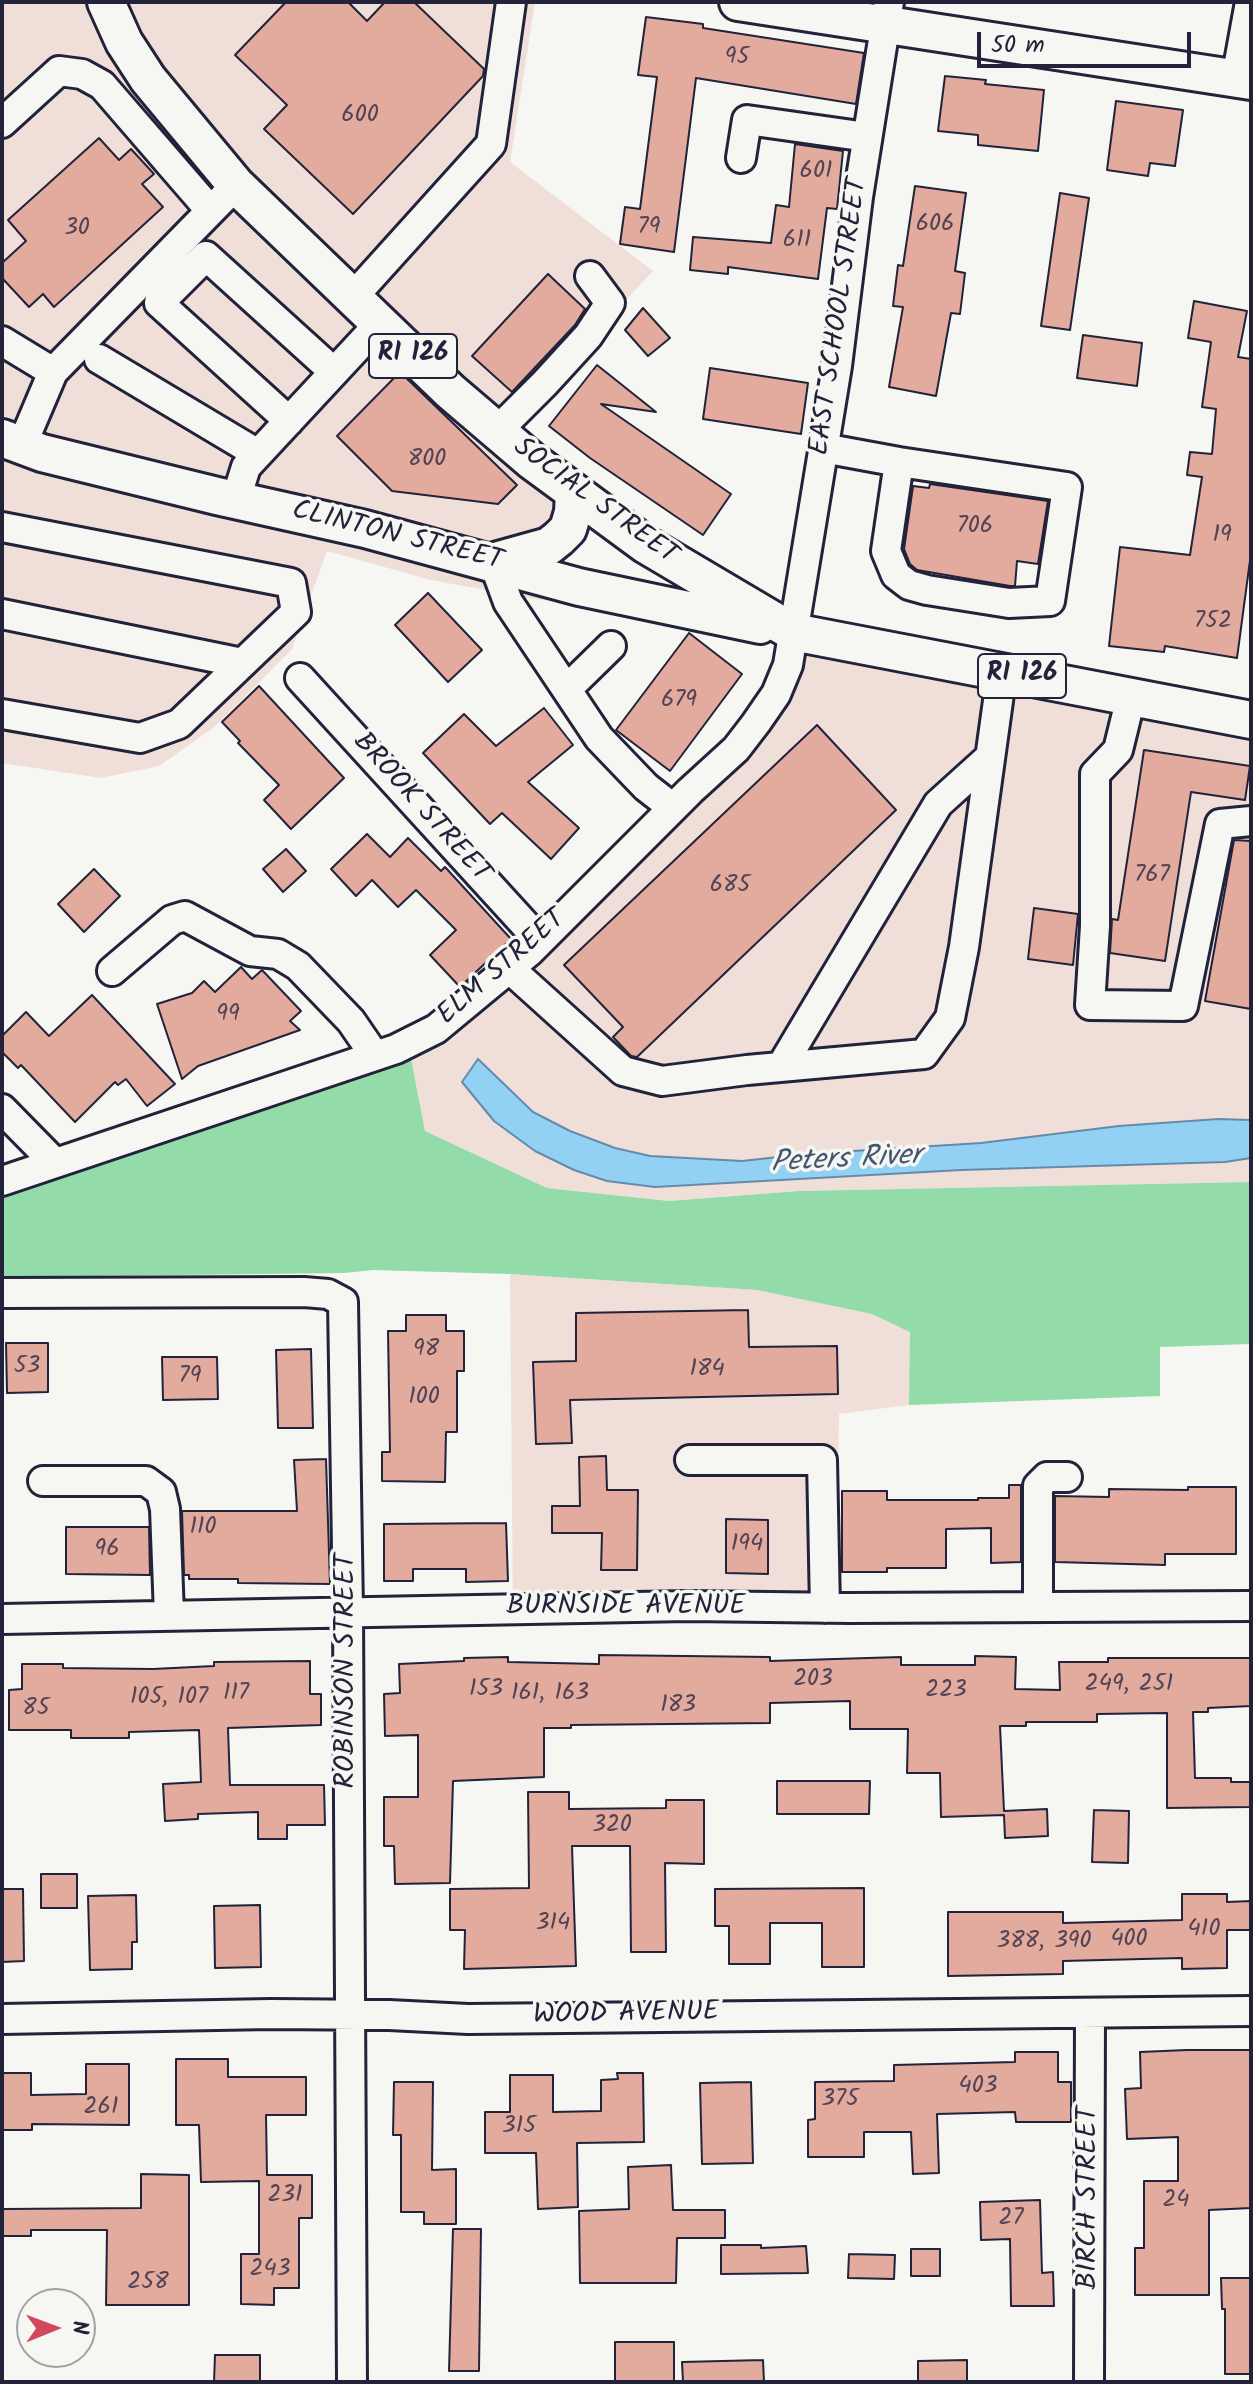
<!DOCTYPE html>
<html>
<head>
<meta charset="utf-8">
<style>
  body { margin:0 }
  #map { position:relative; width:1253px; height:2384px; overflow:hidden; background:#f6f6f2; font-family:Kalam,sans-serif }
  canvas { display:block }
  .frame { position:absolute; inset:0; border:4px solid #22223b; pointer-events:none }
  .north { position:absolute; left:16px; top:2288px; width:80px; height:80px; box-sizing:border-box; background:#f6f6f2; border:2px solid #a1a1a9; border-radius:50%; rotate:89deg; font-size:22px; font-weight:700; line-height:32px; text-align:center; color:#22223b }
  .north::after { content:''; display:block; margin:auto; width:28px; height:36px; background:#d1495b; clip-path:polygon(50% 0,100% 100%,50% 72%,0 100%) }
  .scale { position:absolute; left:977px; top:32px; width:214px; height:36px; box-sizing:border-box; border:4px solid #22223b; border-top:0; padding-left:10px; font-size:24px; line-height:28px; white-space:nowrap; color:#22223b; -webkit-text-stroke:6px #f6f6f2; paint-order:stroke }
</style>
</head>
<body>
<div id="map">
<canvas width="1253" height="2384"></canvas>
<div class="frame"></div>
<div class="north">N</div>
<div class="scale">50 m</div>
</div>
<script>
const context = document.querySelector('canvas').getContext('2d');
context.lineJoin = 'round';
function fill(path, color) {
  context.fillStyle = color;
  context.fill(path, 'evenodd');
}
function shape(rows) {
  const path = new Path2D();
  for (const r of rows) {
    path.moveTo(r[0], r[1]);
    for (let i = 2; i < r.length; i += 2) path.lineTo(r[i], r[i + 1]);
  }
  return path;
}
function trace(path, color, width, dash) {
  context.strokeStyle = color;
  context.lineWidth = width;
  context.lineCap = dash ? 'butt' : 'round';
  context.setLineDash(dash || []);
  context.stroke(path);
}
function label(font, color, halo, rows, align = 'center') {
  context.font = font + ' Kalam,sans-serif';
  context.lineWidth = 7;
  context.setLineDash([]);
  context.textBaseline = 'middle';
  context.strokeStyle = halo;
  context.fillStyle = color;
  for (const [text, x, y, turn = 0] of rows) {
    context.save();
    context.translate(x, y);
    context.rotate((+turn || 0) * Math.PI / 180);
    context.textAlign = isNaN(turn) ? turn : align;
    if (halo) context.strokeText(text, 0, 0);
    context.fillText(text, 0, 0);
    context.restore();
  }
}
fill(shape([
  [2,2,535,2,510,162,653,271,504,429,522,446,567,519,546,601,431,580,327,551,292,649,217,725,159,766,101,778,2,763],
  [796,636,1251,719,1251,1182,799,1191,669,1201,547,1188,425,1131,409,1048,737,744],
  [510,1274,757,1290,872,1314,911,1332,909,1405,839,1414,836,1604,513,1615]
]), '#f0dfd9');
fill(shape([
  [409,1048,425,1131,547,1188,669,1201,799,1191,1251,1182,1251,1344,1160,1347,1160,1396,909,1405,910,1332,872,1314,757,1290,510,1274,373,1270,344,1273,2,1277,2,1182]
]), '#94dbaa');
const water = shape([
  [478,1059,533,1112,570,1131,615,1148,650,1156,742,1161,805,1154,981,1143,1119,1126,1218,1119,1251,1120,1251,1158,1225,1162,961,1170,655,1187,607,1181,574,1170,535,1151,494,1121,462,1082,478,1059]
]);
fill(water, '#93d1f4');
trace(water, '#668baa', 2);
const building = shape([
  [286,2,348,2,367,21,385,2,414,2,484,69,483,76,353,214,264,129,287,105,235,55,286,2],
  [646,17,703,24,703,28,864,53,856,104,696,78,674,252,620,244,625,207,640,209,657,77,638,75,646,17],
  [945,76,986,80,985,84,1044,90,1038,151,978,145,978,135,938,131,945,76],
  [1116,101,1183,110,1175,166,1150,163,1148,176,1107,170,1116,101],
  [99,138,119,160,131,149,154,174,142,184,163,207,54,307,43,294,29,307,2,278,2,263,26,241,8,220,99,138],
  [795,144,843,151,837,209,827,208,818,279,728,267,728,274,690,270,693,237,771,243,776,205,789,207,795,144],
  [915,186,966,193,955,271,965,273,960,314,951,313,936,396,889,387,903,307,893,306,898,265,903,266,915,186],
  [1060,193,1089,198,1070,330,1041,326,1060,193],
  [548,274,585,309,575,325,512,392,472,356,548,274],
  [1194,301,1247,311,1238,357,1251,359,1251,553,1237,658,1165,646,1164,652,1109,646,1120,547,1190,555,1202,477,1187,475,1190,452,1212,454,1216,409,1202,407,1211,342,1188,338,1194,301],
  [643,308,670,338,648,356,625,330,643,308],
  [1083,335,1142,343,1137,386,1077,378,1083,335],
  [597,365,656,412,601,404,731,494,703,535,590,458,549,426,597,365],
  [710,368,808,383,801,434,703,419,710,368],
  [400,372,517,485,498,504,392,491,337,436,400,372],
  [930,484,1048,501,1038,564,1017,561,1015,586,1010,586,917,570,910,564,904,549,913,486,929,488,930,484],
  [428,593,482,650,448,682,395,625,428,593],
  [689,633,742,674,670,771,616,730,689,633],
  [259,686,344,778,291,829,264,800,279,785,238,743,240,741,222,722,259,686],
  [544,708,573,745,528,782,579,828,551,859,502,813,490,824,423,753,464,714,496,746,544,708],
  [817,725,896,810,637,1057,631,1056,613,1037,623,1027,564,965,817,725],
  [1144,750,1250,766,1245,800,1191,792,1165,961,1110,953,1112,919,1118,920,1144,750],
  [367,834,390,857,408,838,441,871,445,867,511,939,460,987,430,955,456,930,416,890,398,907,372,880,356,896,331,869,367,834],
  [1234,840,1251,841,1251,1009,1205,1001,1234,840],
  [286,849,306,871,283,892,263,869,286,849],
  [94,869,120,896,84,932,58,904,94,869],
  [1034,908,1078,914,1073,965,1028,959,1034,908],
  [241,967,252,979,262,970,301,1011,290,1021,300,1030,198,1066,182,1079,157,1004,192,993,204,981,215,992,241,967],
  [92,995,175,1084,147,1106,126,1079,118,1085,115,1082,75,1122,21,1065,18,1068,2,1052,2,1036,26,1012,49,1036,92,995],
  [748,1310,749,1347,837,1346,838,1394,570,1400,572,1443,536,1444,533,1362,576,1361,576,1313,748,1310],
  [406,1315,446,1315,446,1331,464,1331,464,1371,457,1371,457,1432,446,1432,445,1482,382,1481,382,1452,390,1452,388,1331,406,1331,406,1315],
  [6,1343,48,1343,48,1392,7,1393,6,1343],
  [311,1349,313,1428,278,1428,276,1350,311,1349],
  [162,1357,217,1357,218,1399,163,1400,162,1357],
  [606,1456,607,1490,638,1490,637,1570,601,1570,602,1533,552,1533,552,1506,580,1506,579,1457,606,1456],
  [326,1459,330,1584,238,1583,238,1579,189,1579,189,1575,184,1575,182,1511,297,1511,294,1460,326,1459],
  [1009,1485,1021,1485,1021,1562,991,1563,991,1528,946,1529,946,1568,887,1568,887,1572,842,1572,842,1491,887,1491,887,1500,978,1500,978,1498,1009,1498,1009,1485],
  [1188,1487,1236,1487,1236,1554,1165,1554,1165,1565,1055,1562,1055,1496,1109,1497,1109,1489,1188,1490,1188,1487],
  [726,1519,768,1520,768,1574,726,1573,726,1519],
  [506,1523,508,1581,466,1582,466,1569,413,1569,413,1581,384,1581,384,1524,506,1523],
  [66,1527,149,1527,150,1575,66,1574,66,1527],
  [599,1655,770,1657,770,1661,901,1657,901,1665,975,1665,975,1656,1016,1657,1015,1689,1060,1690,1059,1662,1108,1662,1108,1658,1251,1658,1251,1706,1208,1708,1208,1712,1193,1712,1195,1778,1231,1778,1231,1782,1251,1782,1251,1807,1167,1808,1167,1713,1097,1714,1097,1722,1026,1722,1026,1726,1000,1726,1004,1811,1047,1809,1048,1836,1005,1838,1004,1815,941,1817,940,1773,907,1773,908,1729,850,1729,850,1701,770,1703,770,1723,571,1725,571,1728,544,1728,544,1777,453,1781,450,1883,395,1884,394,1846,384,1846,384,1797,418,1797,418,1735,385,1736,384,1694,400,1693,399,1664,464,1661,464,1658,508,1657,508,1662,599,1664,599,1655],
  [310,1661,310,1694,321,1694,321,1725,228,1728,230,1785,324,1785,325,1825,287,1825,287,1839,258,1839,258,1812,198,1814,198,1819,165,1821,163,1784,201,1782,199,1730,129,1732,129,1738,71,1738,71,1730,9,1730,9,1690,22,1689,22,1664,63,1664,63,1668,153,1669,214,1666,214,1662,310,1661],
  [777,1781,870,1781,869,1814,777,1814,777,1781],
  [528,1792,569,1792,569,1809,666,1808,666,1800,704,1800,704,1864,665,1863,666,1952,631,1952,630,1846,572,1846,576,1966,464,1969,465,1930,450,1930,450,1889,529,1888,528,1792],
  [1094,1810,1129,1811,1128,1863,1092,1862,1094,1810],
  [41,1874,77,1874,77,1908,41,1908,41,1874],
  [864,1888,864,1967,822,1967,822,1923,770,1923,770,1964,729,1964,729,1926,715,1926,715,1889,864,1888],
  [2,1889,23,1889,24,1961,2,1962,2,1889],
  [1182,1894,1227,1894,1227,1902,1251,1901,1251,1930,1227,1930,1227,1968,1182,1969,1182,1958,1063,1961,1063,1974,948,1976,948,1912,1063,1912,1063,1923,1182,1920,1182,1894],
  [136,1895,137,1942,132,1942,132,1969,90,1970,88,1896,136,1895],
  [260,1905,261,1967,215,1968,214,1906,260,1905],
  [1187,2050,1251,2050,1251,2208,1209,2210,1209,2295,1135,2295,1135,2248,1144,2248,1144,2181,1178,2181,1178,2137,1127,2139,1125,2089,1141,2088,1140,2052,1187,2050],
  [1015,2052,1058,2052,1058,2082,1071,2082,1071,2122,1016,2122,1015,2112,937,2114,939,2173,913,2174,911,2132,864,2132,864,2157,808,2157,808,2120,815,2119,815,2082,894,2081,894,2065,1015,2062,1015,2052],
  [176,2059,228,2059,228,2077,306,2077,306,2115,266,2115,267,2175,312,2175,312,2218,299,2218,299,2288,274,2288,274,2305,241,2304,241,2254,259,2254,259,2181,201,2182,199,2125,176,2125,176,2059],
  [86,2064,129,2064,129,2125,32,2124,32,2130,2,2130,2,2073,31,2073,31,2095,86,2094,86,2064],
  [617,2073,643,2073,644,2142,577,2143,578,2207,538,2209,536,2153,485,2153,485,2112,510,2112,510,2075,553,2075,553,2112,601,2111,601,2080,618,2079,617,2073],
  [394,2082,433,2082,432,2170,456,2169,456,2224,424,2224,424,2212,401,2212,401,2135,393,2135,394,2082],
  [751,2082,753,2163,702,2164,700,2083,751,2082],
  [671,2165,673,2210,725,2210,725,2238,677,2238,676,2283,580,2283,579,2211,629,2209,628,2167,671,2165],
  [141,2174,189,2175,189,2305,106,2305,107,2230,31,2230,31,2236,3,2236,3,2209,141,2208,141,2174],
  [1040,2200,1042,2273,1053,2272,1054,2306,1011,2306,1010,2239,981,2240,980,2202,1040,2200],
  [453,2229,481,2229,479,2371,449,2371,453,2229],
  [721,2245,761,2245,761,2248,806,2246,808,2273,721,2274,721,2245],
  [911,2249,940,2249,940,2276,911,2276,911,2249],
  [849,2254,895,2255,894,2279,848,2278,849,2254],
  [1221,2278,1251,2278,1251,2374,1225,2374,1225,2309,1222,2309,1221,2278],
  [615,2342,674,2342,674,2382,615,2382,615,2342],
  [215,2355,260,2355,260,2382,214,2382,215,2355],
  [763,2360,764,2382,683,2382,682,2362,763,2360],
  [967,2360,967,2382,918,2382,918,2361,967,2360]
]);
fill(building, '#e3aa9e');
trace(building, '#22223b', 2);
const minor = shape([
  [1236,79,1250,2],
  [2,123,59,71,82,74,102,85,210,210],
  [741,158,747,120,867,137],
  [352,298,491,144,511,2],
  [2,341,53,372],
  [99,359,258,454],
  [289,421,159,303,206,256,334,372],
  [497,431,545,383,588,336,610,303,590,276],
  [22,445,53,372,236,185],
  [823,448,899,462,1067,487,1050,601,1009,603,927,590,909,585,896,575,886,551,899,462],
  [236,499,246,467,379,324],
  [2,527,291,583,296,612,179,724,140,738,2,714],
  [493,561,508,602,599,738,646,787,673,808],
  [2,614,242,663],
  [300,678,540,941],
  [567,689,611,646],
  [1131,697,1118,750,1095,774,1095,926,1090,1005,1183,1006,1220,824,1251,821],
  [510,969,623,1071,662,1081,747,1070,924,1054,950,1018,964,947,1002,672],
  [112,971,172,920,185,916,250,951,278,954,298,966,351,1021,375,1056],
  [781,1067,938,804,990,757],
  [2,1109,55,1163],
  [2,1181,396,1049,436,1029,529,952,690,791,736,749,756,723,776,694,788,665,837,366,858,197,889,2],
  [2,1293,304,1292,328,1294,343,1302,348,1611,352,2382],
  [690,1460,822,1460,825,1608],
  [43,1481,146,1481,161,1492,165,1509,169,1615],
  [1038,1607,1038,1486,1047,1477,1067,1477],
  [2,1619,688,1606,850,1608,1251,1606],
  [2,2019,271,2014,389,2015,468,2019,1251,2011],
  [1089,2382,1090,2014]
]);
const major = shape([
  [106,2,124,42,148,79,236,185,450,391,532,461,646,545,793,632,1251,720],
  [738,2,1251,81],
  [2,438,42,453,217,496,365,529,579,587,760,625],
  [495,561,549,546,559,538,568,529,573,512,574,492]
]);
trace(minor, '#22223b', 34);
trace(major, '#22223b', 42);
trace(minor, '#f6f6f2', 28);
trace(major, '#f6f6f2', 36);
label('24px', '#524454', null, [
  ["95",737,59],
  ["600",360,117],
  ["601",816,173],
  ["606",935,226],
  ["79",649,229],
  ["30",77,230],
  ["611",797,242],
  ["800",427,461],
  ["706",975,528],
  ["19",1222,537],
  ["752",1213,623],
  ["679",679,702],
  ["767",1152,877],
  ["685",730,887],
  ["99",228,1016],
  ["98",426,1351],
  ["53",27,1368],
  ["184",707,1371],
  ["79",190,1378],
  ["100",424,1399],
  ["110",203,1529],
  ["194",747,1546],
  ["96",107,1551],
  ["203",813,1681],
  ["249, 251",1129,1686],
  ["153",486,1691],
  ["223",946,1692],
  ["117",236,1695],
  ["161, 163",550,1695],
  ["105, 107",169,1699],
  ["183",678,1707],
  ["85",36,1710],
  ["320",612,1827],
  ["314",553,1925],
  ["410",1204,1931],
  ["400",1129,1941],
  ["388, 390",1044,1943],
  ["403",978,2088],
  ["375",840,2101],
  ["261",101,2109],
  ["315",519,2128],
  ["231",285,2197],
  ["24",1176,2202],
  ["27",1011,2220],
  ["243",270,2271],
  ["258",148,2284]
]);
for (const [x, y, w] of [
  [413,356,88],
  [1022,676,88]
]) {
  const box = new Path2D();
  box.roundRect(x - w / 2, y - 22, w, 44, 6);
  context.fillStyle = '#f6f6f2';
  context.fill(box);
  trace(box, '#22223b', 2);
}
label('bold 26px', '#22223b', null, [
  ["RI 126",413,356],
  ["RI 126",1022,676]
]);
label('28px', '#22223b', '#f6f6f2', [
  ["EAST SCHOOL STREET",841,317,-82],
  ["SOCIAL STREET",594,503,36],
  ["CLINTON STREET",397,538,14],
  ["BROOK STREET",420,809,48],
  ["ELM STREET",503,969,-41],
  ["BURNSIDE AVENUE",626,1608],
  ["ROBINSON STREET",348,1671,-90],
  ["WOOD AVENUE",626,2016,-1],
  ["BIRCH STREET",1090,2198,-90]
]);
label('italic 30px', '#445772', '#f6f6f2', [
  ["Peters River",846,1162,-3]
]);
</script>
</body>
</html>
